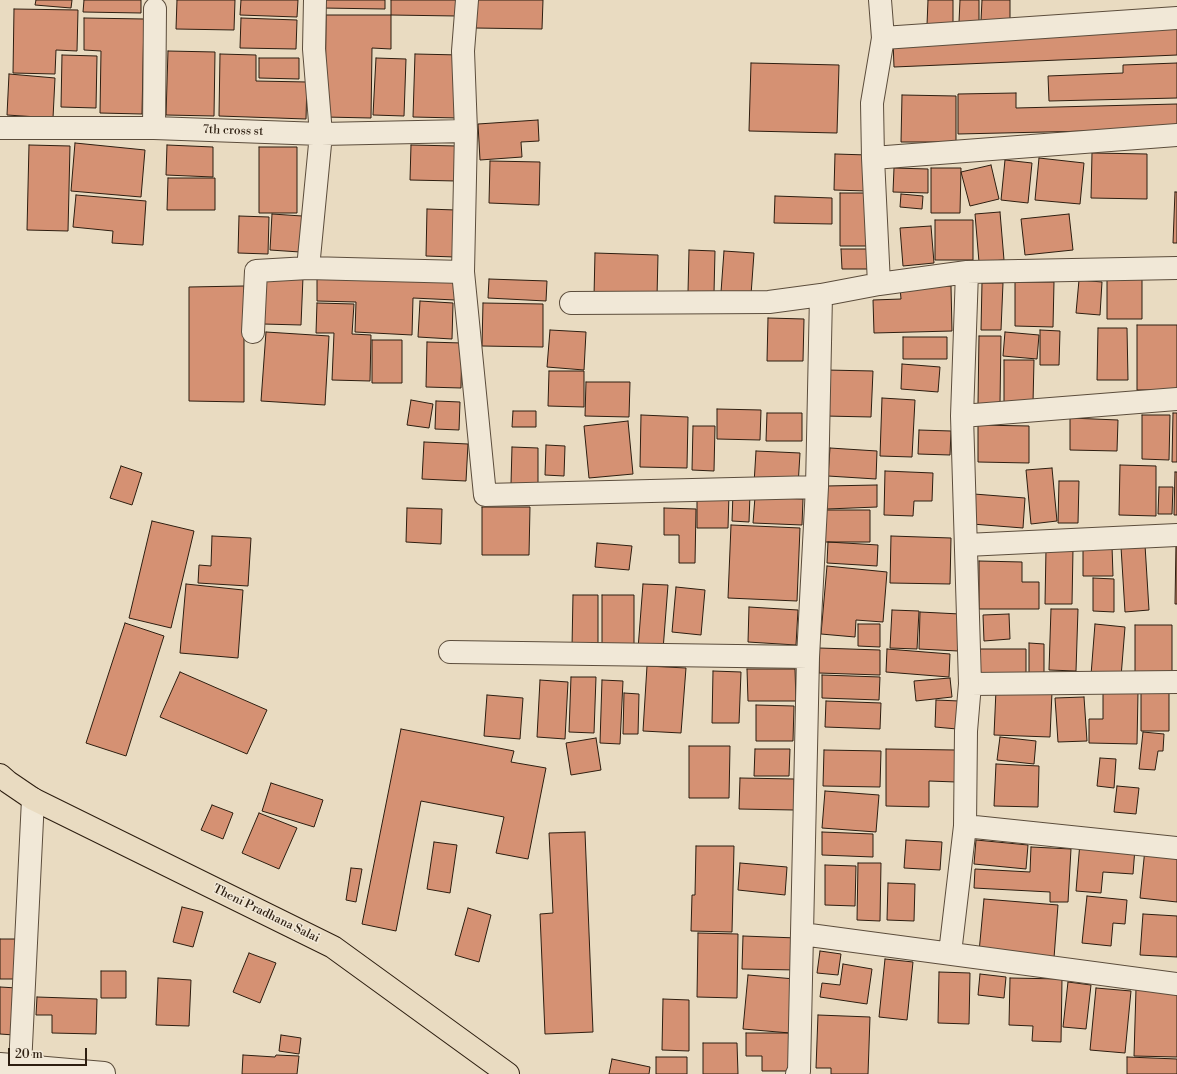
<!DOCTYPE html>
<html>
<head>
<meta charset="utf-8">
<style>
  body { margin:0 }
  #map { position:relative; width:1177px; height:1074px; overflow:hidden; background:#e9dbc1; font-family:"Libre Bodoni",serif }
  canvas { display:block }
  .scale { position:absolute; left:8px; top:1048px; width:79px; height:18px; box-sizing:border-box; border:2px solid #2d1e10; border-top:0; padding-left:5px; font-size:12px; line-height:14px; white-space:nowrap; color:#2d1e10; -webkit-text-stroke:3px #f1e8d7; paint-order:stroke }
</style>
</head>
<body>
<div id="map">
<canvas width="1177" height="1074"></canvas>
<div class="scale">20 m</div>
</div>
<script>
const context = document.querySelector('canvas').getContext('2d');
context.lineJoin = 'round';
function fill(path, color) {
  context.fillStyle = color;
  context.fill(path, 'evenodd');
}
function shape(rows) {
  const path = new Path2D();
  for (const r of rows) {
    path.moveTo(r[0], r[1]);
    for (let i = 2; i < r.length; i += 2) path.lineTo(r[i], r[i + 1]);
  }
  return path;
}
function trace(path, color, width, dash) {
  context.strokeStyle = color;
  context.lineWidth = width;
  context.lineCap = dash ? 'butt' : 'round';
  context.setLineDash(dash || []);
  context.stroke(path);
}
function label(font, color, halo, rows, align = 'center') {
  context.font = font + ' "Libre Bodoni",serif';
  context.lineWidth = 3;
  context.setLineDash([]);
  context.textBaseline = 'middle';
  context.strokeStyle = halo;
  context.fillStyle = color;
  for (const [text, x, y, turn = 0] of rows) {
    context.save();
    context.translate(x, y);
    context.rotate((+turn || 0) * Math.PI / 180);
    context.textAlign = isNaN(turn) ? turn : align;
    if (halo) context.strokeText(text, 0, 0);
    context.fillText(text, 0, 0);
    context.restore();
  }
}
const building = shape([
  [36,0,72,0,71,8,35,5,36,0],
  [84,0,141,0,141,13,83,12,84,0],
  [177,0,235,0,234,30,176,29,177,0],
  [241,0,298,0,297,17,240,15,241,0],
  [322,0,385,0,385,9,322,8,322,0],
  [391,0,456,0,456,16,391,15,391,0],
  [476,0,543,0,542,29,475,28,476,0],
  [928,0,953,0,953,25,927,25,928,0],
  [960,0,979,0,979,22,959,22,960,0],
  [982,0,1010,0,1010,22,981,21,982,0],
  [14,9,78,10,77,51,56,50,55,74,13,73,14,9],
  [326,15,391,15,391,49,372,48,371,118,325,117,326,15],
  [84,18,144,19,142,114,100,113,101,51,84,50,84,18],
  [241,18,297,20,296,49,240,48,241,18],
  [1177,29,1177,55,894,67,893,41,1177,29],
  [168,51,215,52,214,116,166,115,168,51],
  [220,54,256,55,256,81,307,82,306,119,219,116,220,54],
  [415,54,460,55,458,118,413,117,415,54],
  [62,55,97,56,96,108,61,107,62,55],
  [259,58,299,58,299,79,259,78,259,58],
  [376,58,406,59,404,116,373,115,376,58],
  [751,63,839,65,837,133,749,131,751,63],
  [1177,63,1177,98,1049,101,1048,76,1123,73,1123,65,1177,63],
  [9,74,55,78,53,118,7,115,9,74],
  [1016,93,1016,108,1177,104,1177,129,958,134,958,94,1016,93],
  [902,95,956,96,956,142,901,142,902,95],
  [538,120,539,141,521,142,522,157,480,160,478,124,538,120],
  [75,143,145,150,141,197,71,191,75,143],
  [29,145,70,146,68,231,27,230,29,145],
  [167,145,213,147,213,177,166,175,167,145],
  [411,145,457,146,456,181,410,180,411,145],
  [259,147,297,147,297,213,259,213,259,147],
  [1092,153,1147,154,1147,199,1091,198,1092,153],
  [835,154,868,155,867,191,834,190,835,154],
  [1039,158,1084,163,1080,204,1035,200,1039,158],
  [1005,160,1032,163,1028,203,1001,200,1005,160],
  [490,161,540,162,539,205,489,203,490,161],
  [991,165,999,199,970,206,961,172,991,165],
  [894,168,928,169,928,193,893,192,894,168],
  [931,168,961,168,960,213,931,213,931,168],
  [168,178,215,178,215,210,167,210,168,178],
  [1175,192,1177,192,1177,243,1173,243,1175,192],
  [840,193,874,193,873,246,840,246,840,193],
  [901,194,923,196,922,209,900,207,901,194],
  [76,195,146,201,143,245,112,243,113,231,73,227,76,195],
  [775,196,832,198,832,224,774,223,775,196],
  [427,209,456,210,455,257,426,256,427,209],
  [1000,212,1004,260,979,262,975,214,1000,212],
  [272,214,302,216,300,252,270,250,272,214],
  [1069,214,1073,250,1025,255,1021,219,1069,214],
  [239,216,269,217,268,254,238,253,239,216],
  [935,220,973,220,973,260,935,260,935,220],
  [931,226,934,263,903,266,900,228,931,226],
  [841,249,869,249,870,269,842,269,841,249],
  [689,250,715,251,714,293,688,292,689,250],
  [724,251,754,253,751,295,721,292,724,251],
  [595,253,658,255,657,297,594,296,595,253],
  [1107,271,1142,271,1142,319,1107,319,1107,271],
  [317,274,456,280,455,300,413,298,412,335,355,332,356,302,317,301,317,274],
  [265,276,303,277,301,325,263,324,265,276],
  [489,279,547,281,546,301,488,298,489,279],
  [1079,280,1102,282,1100,315,1076,313,1079,280],
  [1015,282,1054,282,1053,327,1015,326,1015,282],
  [982,283,1003,283,1001,330,981,330,982,283],
  [244,286,244,402,189,401,189,287,244,286],
  [951,286,952,331,874,333,873,300,901,299,900,287,951,286],
  [420,301,453,303,452,339,418,337,420,301],
  [317,303,354,304,352,334,371,335,370,381,332,380,334,333,316,333,317,303],
  [483,303,543,304,543,347,482,346,483,303],
  [768,318,804,319,803,361,767,361,768,318],
  [1137,325,1177,325,1177,390,1137,390,1137,325],
  [1098,328,1127,328,1128,380,1097,380,1098,328],
  [550,330,586,332,584,370,547,367,550,330],
  [1040,330,1060,331,1059,365,1040,365,1040,330],
  [266,332,329,336,325,405,261,401,266,332],
  [1005,332,1039,335,1037,359,1003,356,1005,332],
  [979,336,1001,336,1000,404,978,404,979,336],
  [903,337,947,337,947,359,903,359,903,337],
  [372,340,402,340,402,383,372,383,372,340],
  [427,342,462,343,461,388,426,387,427,342],
  [1004,360,1034,360,1033,403,1004,403,1004,360],
  [902,364,940,367,938,392,901,389,902,364],
  [826,370,873,371,871,417,825,416,826,370],
  [549,371,584,371,584,407,548,406,549,371],
  [586,382,630,382,629,417,585,416,586,382],
  [882,398,915,400,912,457,880,456,882,398],
  [411,400,433,404,429,428,407,425,411,400],
  [436,401,460,402,459,430,435,429,436,401],
  [717,409,761,410,760,440,717,439,717,409],
  [513,411,536,411,536,427,512,427,513,411],
  [767,413,802,413,802,441,766,441,767,413],
  [1173,413,1177,413,1177,462,1172,462,1173,413],
  [641,415,688,417,687,468,640,467,641,415],
  [1142,415,1170,415,1169,460,1142,459,1142,415],
  [1070,418,1118,420,1117,451,1070,450,1070,418],
  [628,421,633,474,589,478,584,426,628,421],
  [978,425,1029,426,1029,463,978,462,978,425],
  [693,426,715,426,714,471,692,470,693,426],
  [919,430,951,431,950,455,918,454,919,430],
  [424,442,468,444,466,481,422,479,424,442],
  [546,445,565,446,564,476,545,475,546,445],
  [512,447,538,448,538,484,511,484,512,447],
  [830,448,877,451,876,479,828,476,830,448],
  [756,451,800,453,798,486,754,484,756,451],
  [1120,465,1156,466,1156,516,1119,515,1120,465],
  [121,466,142,473,132,505,110,498,121,466],
  [1052,468,1057,521,1031,524,1026,470,1052,468],
  [885,471,933,473,932,501,914,501,913,516,884,515,885,471],
  [1175,472,1177,472,1177,515,1174,515,1175,472],
  [1059,481,1079,481,1078,523,1058,523,1059,481],
  [877,485,877,507,827,509,826,486,877,485],
  [1159,487,1173,487,1172,514,1158,514,1159,487],
  [697,493,729,494,728,528,697,528,697,493],
  [733,493,750,494,749,522,732,521,733,493],
  [974,494,1025,498,1023,528,972,524,974,494],
  [755,497,803,499,802,525,753,523,755,497],
  [482,507,530,507,529,555,482,555,482,507],
  [407,508,442,509,441,544,406,542,407,508],
  [664,508,696,509,695,563,679,563,679,535,664,535,664,508],
  [825,510,870,510,870,542,825,542,825,510],
  [152,521,194,531,171,628,129,618,152,521],
  [731,525,800,528,797,601,728,598,731,525],
  [212,536,251,538,248,586,198,583,199,565,211,566,212,536],
  [891,536,951,538,950,584,890,583,891,536],
  [828,542,878,545,877,566,827,563,828,542],
  [597,543,632,546,629,570,595,567,597,543],
  [1176,544,1177,544,1177,604,1175,604,1176,544],
  [1145,545,1149,610,1125,612,1121,547,1145,545],
  [1083,546,1112,546,1113,576,1083,576,1083,546],
  [1046,549,1073,549,1072,604,1045,604,1046,549],
  [979,561,1022,562,1022,582,1039,582,1039,609,979,609,979,561],
  [827,566,887,572,883,622,856,620,855,637,821,634,827,566],
  [1093,578,1114,579,1114,612,1093,611,1093,578],
  [186,584,243,590,238,658,180,653,186,584],
  [643,584,668,585,663,650,638,649,643,584],
  [676,587,705,590,701,635,672,632,676,587],
  [573,595,598,595,598,648,572,647,573,595],
  [602,595,634,595,634,649,602,649,602,595],
  [749,607,798,610,796,645,748,642,749,607],
  [1051,609,1078,609,1076,671,1049,670,1051,609],
  [892,610,919,611,917,649,890,648,892,610],
  [920,612,960,614,958,651,919,649,920,612],
  [1009,614,1010,639,984,641,983,615,1009,614],
  [125,623,164,636,126,756,86,743,125,623],
  [858,624,880,624,880,647,858,646,858,624],
  [1095,624,1125,627,1121,677,1091,675,1095,624],
  [1135,625,1172,625,1172,675,1135,675,1135,625],
  [1029,643,1044,644,1044,673,1029,673,1029,643],
  [819,648,880,650,880,675,819,673,819,648],
  [887,649,950,654,949,677,886,672,887,649],
  [980,649,1026,649,1026,678,979,677,980,649],
  [647,666,686,668,681,733,643,731,647,666],
  [747,669,795,669,796,701,748,701,747,669],
  [713,671,741,672,739,723,712,723,713,671],
  [180,672,267,710,247,754,160,717,180,672],
  [822,675,880,677,879,700,822,698,822,675],
  [571,677,596,677,594,733,569,732,571,677],
  [950,678,952,697,916,701,914,681,950,678],
  [540,680,568,682,565,739,537,737,540,680],
  [602,680,623,681,620,744,600,743,602,680],
  [1169,688,1169,731,1141,731,1141,689,1169,688],
  [996,690,1052,692,1050,737,994,735,996,690],
  [1103,692,1138,692,1137,744,1089,743,1089,719,1103,719,1103,692],
  [624,693,639,694,638,734,623,734,624,693],
  [487,695,523,698,520,739,484,736,487,695],
  [1084,697,1087,741,1058,742,1055,698,1084,697],
  [936,700,959,701,957,729,935,727,936,700],
  [826,701,881,703,880,729,825,727,826,701],
  [756,705,794,706,793,741,756,741,756,705],
  [401,729,514,751,511,762,546,768,528,859,496,853,504,817,421,801,396,931,362,924,401,729],
  [1143,732,1164,734,1163,751,1158,751,1155,770,1139,769,1143,732],
  [1000,737,1036,741,1034,764,997,760,1000,737],
  [596,738,601,770,571,775,566,743,596,738],
  [689,746,730,746,729,798,689,798,689,746],
  [755,749,790,749,789,776,754,776,755,749],
  [886,749,956,750,956,782,929,781,929,807,886,806,886,749],
  [824,750,881,751,880,787,823,786,824,750],
  [1100,758,1116,759,1114,788,1097,786,1100,758],
  [996,764,1039,766,1038,807,994,806,996,764],
  [740,778,794,779,794,810,739,809,740,778],
  [271,783,323,800,314,827,262,811,271,783],
  [1117,786,1139,788,1136,814,1114,812,1117,786],
  [825,791,879,795,876,832,822,828,825,791],
  [212,805,233,813,223,839,201,830,212,805],
  [259,813,297,828,279,869,242,853,259,813],
  [585,832,593,1032,545,1034,540,914,553,913,549,833,585,832],
  [822,832,873,834,873,857,822,855,822,832],
  [906,840,942,842,940,870,904,868,906,840],
  [976,840,1028,845,1026,869,974,864,976,840],
  [434,842,457,845,450,893,427,889,434,842],
  [1080,842,1135,848,1133,874,1103,872,1101,893,1076,891,1080,842],
  [696,846,734,846,732,932,691,931,692,895,695,895,696,846],
  [1031,847,1071,849,1068,902,1050,902,1050,892,974,888,975,869,1030,872,1031,847],
  [1145,849,1177,852,1177,902,1140,898,1145,849],
  [740,863,787,867,785,895,738,890,740,863],
  [858,863,881,863,880,921,857,920,858,863],
  [825,865,856,866,855,906,825,905,825,865],
  [351,868,362,869,356,902,346,900,351,868],
  [888,883,915,884,914,921,887,920,888,883],
  [1087,896,1127,900,1125,924,1113,923,1111,946,1082,943,1087,896],
  [984,899,1058,905,1054,958,979,952,984,899],
  [182,907,203,912,193,947,173,942,182,907],
  [468,908,491,915,479,962,455,955,468,908],
  [1143,914,1177,916,1177,957,1140,955,1143,914],
  [698,933,738,934,737,998,697,997,698,933],
  [743,936,797,938,796,970,742,969,743,936],
  [0,939,18,939,17,979,0,979,0,939],
  [820,951,841,954,838,975,817,973,820,951],
  [249,953,276,963,260,1003,233,992,249,953],
  [885,959,913,962,907,1020,879,1017,885,959],
  [843,964,872,969,867,1004,820,997,822,983,840,985,843,964],
  [101,971,126,971,126,998,101,998,101,971],
  [939,972,970,973,969,1024,938,1023,939,972],
  [980,974,1006,977,1004,998,978,995,980,974],
  [748,975,795,979,790,1033,743,1029,748,975],
  [158,978,191,980,189,1026,156,1025,158,978],
  [1010,978,1062,979,1061,1042,1032,1041,1033,1026,1009,1025,1010,978],
  [1068,982,1091,985,1086,1029,1063,1027,1068,982],
  [0,987,17,988,14,1035,0,1034,0,987],
  [1096,988,1131,991,1125,1053,1090,1050,1096,988],
  [1136,989,1177,990,1177,1057,1134,1056,1136,989],
  [37,997,97,999,96,1034,52,1033,52,1015,36,1015,37,997],
  [663,999,689,1000,689,1051,662,1050,663,999],
  [818,1015,870,1017,868,1074,831,1074,831,1068,816,1068,818,1015],
  [746,1033,792,1033,793,1071,762,1071,762,1056,746,1056,746,1033],
  [281,1035,301,1038,299,1054,279,1051,281,1035],
  [703,1043,737,1043,738,1074,703,1074,703,1043],
  [243,1055,275,1057,276,1055,299,1056,297,1074,242,1074,243,1055],
  [656,1057,687,1057,687,1074,656,1074,656,1057],
  [1127,1057,1177,1059,1177,1074,1127,1074,1127,1057],
  [612,1059,650,1067,649,1074,609,1074,612,1059]
]);
fill(building, '#d59173');
trace(building, '#2d1e10', 1);
const minor = shape([
  [467,0,463,51,466,131,463,272,485,495,817,487,808,657,799,1071,797,1074],
  [883,38,1177,18],
  [0,128,154,128,321,134,466,131],
  [154,128,155,9],
  [873,158,872,103,883,38,880,0],
  [308,268,321,134,314,49,315,0],
  [967,272,962,416,1177,399],
  [879,284,873,158,1177,135],
  [571,303,769,302,821,295],
  [253,332,256,271,308,268,463,272],
  [817,487,821,295,879,284,967,272,1177,268],
  [966,545,1177,535],
  [450,652,808,657],
  [970,684,1177,682],
  [965,826,1177,848],
  [802,934,1177,984],
  [950,953,965,826,966,731,970,684,962,416],
  [0,1064,104,1073],
  [20,1066,33,799]
]);
const primary = shape([
  [0,775,8,782,33,799,333,947,508,1074]
]);
trace(minor, '#5c4d3c', 24);
trace(primary, '#2d1e10', 24);
trace(minor, '#f1e8d7', 22);
trace(primary, '#e9dbc1', 22);
label('12px', '#2d1e10', '#f1e8d7', [
  ["7th cross st",233,131,2],
  ["Theni Pradhana Salai",266,914,26]
]);
</script>
</body>
</html>
